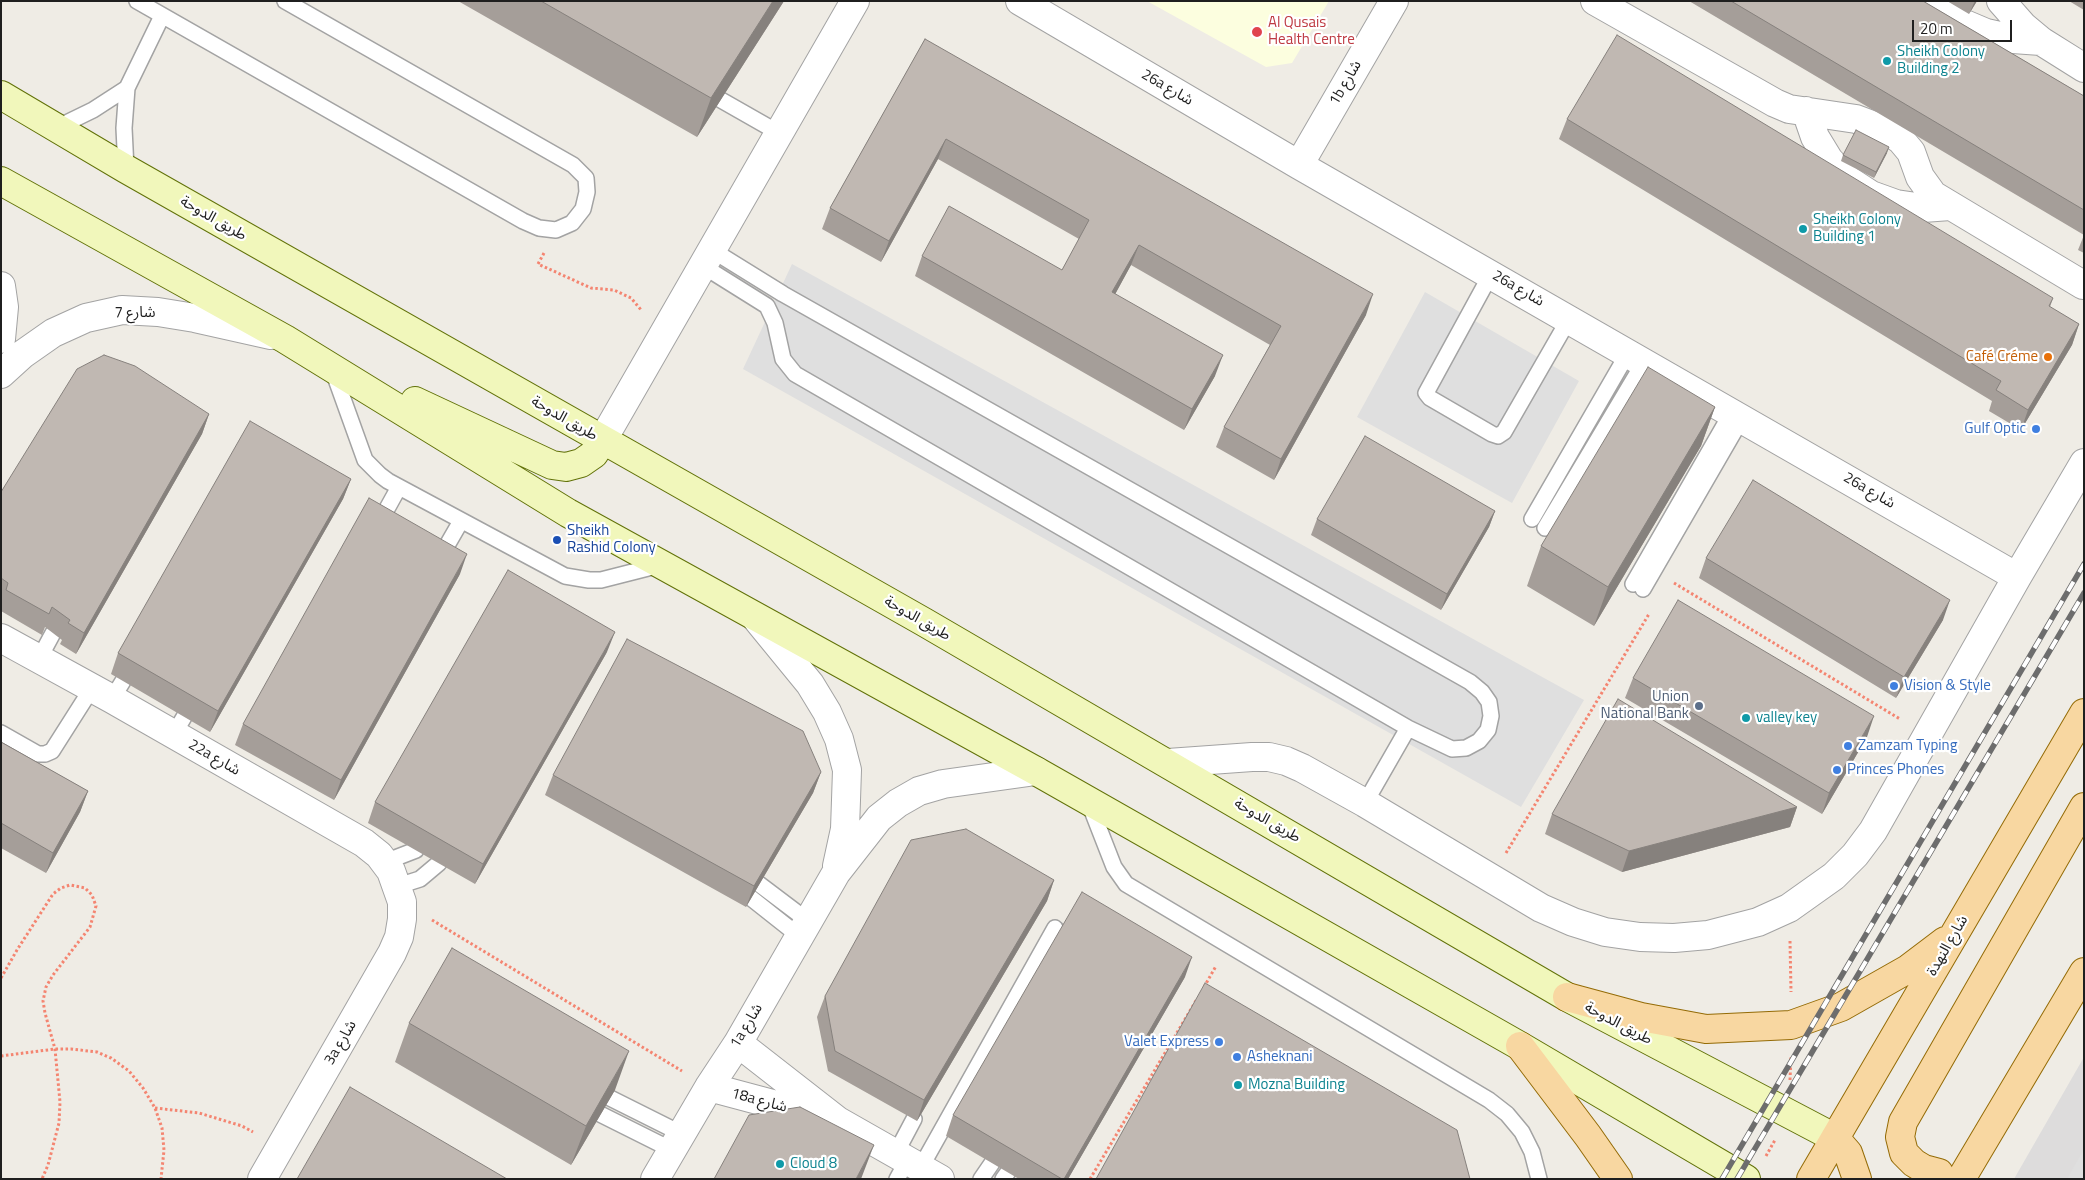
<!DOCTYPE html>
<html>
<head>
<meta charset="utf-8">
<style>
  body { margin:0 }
  #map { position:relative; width:2085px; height:1180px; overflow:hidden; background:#efece5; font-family:"Titillium Web",sans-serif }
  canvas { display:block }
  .frame { position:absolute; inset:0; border:2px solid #1f1f1f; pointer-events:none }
  .scale { position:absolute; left:1912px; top:20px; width:100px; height:22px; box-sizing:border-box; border:2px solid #1f1f1f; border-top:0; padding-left:6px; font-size:15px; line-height:18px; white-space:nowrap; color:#1f1f1f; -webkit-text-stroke:4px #fff; paint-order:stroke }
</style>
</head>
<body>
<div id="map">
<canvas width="2085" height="1180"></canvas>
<div class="frame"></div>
<div class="scale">20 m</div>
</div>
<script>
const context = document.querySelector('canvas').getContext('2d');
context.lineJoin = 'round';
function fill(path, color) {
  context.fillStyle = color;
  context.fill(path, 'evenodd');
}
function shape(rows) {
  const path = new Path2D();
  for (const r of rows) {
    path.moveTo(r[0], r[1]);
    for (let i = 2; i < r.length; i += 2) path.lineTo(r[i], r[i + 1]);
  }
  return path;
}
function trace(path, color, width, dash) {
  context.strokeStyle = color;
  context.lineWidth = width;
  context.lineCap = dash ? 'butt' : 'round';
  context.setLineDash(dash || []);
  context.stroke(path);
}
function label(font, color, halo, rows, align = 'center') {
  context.font = font + ' "Titillium Web","Noto Sans Arabic",sans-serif';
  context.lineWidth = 4.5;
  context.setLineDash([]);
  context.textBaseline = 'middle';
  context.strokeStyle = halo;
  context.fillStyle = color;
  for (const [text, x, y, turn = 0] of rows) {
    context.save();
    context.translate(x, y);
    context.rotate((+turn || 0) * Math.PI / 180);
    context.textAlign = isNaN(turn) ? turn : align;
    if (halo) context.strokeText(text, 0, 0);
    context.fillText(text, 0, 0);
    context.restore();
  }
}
fill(shape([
  [2084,1057,2084,1179,2014,1179]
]), '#dddcdc');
fill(shape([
  [1147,1,1329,1,1292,63,1266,67]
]), '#fcfedf');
fill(shape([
  [792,264,1584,700,1521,807,743,369],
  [1425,292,1579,381,1512,503,1357,417],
  [2084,1149,2084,1179,2067,1179]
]), '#dfdfdf');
const service = shape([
  [137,1,523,221,539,228,556,230,572,223,583,209,587,192,586,178,573,165,285,1],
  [721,100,779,133],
  [56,128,93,110,127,88],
  [126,169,124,128,127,88,162,16],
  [703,266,767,306,775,323,783,359,795,374,1408,728,1452,749,1466,748,1479,741,1488,730,1491,716,1489,702,1482,692,1470,682,783,294,712,250],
  [1491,274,1426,393,1430,398,1492,434,1498,436,1504,432,1569,319],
  [333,371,365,460,380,475,388,481,565,576,589,580,601,580,660,565],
  [1532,519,1628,353],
  [378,525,399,487],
  [1545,528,1644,362],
  [438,561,461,521],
  [1633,584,1732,412],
  [1643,589,1742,418],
  [39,659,53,633],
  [112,699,123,681],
  [1,733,38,754,45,754,52,751,92,688],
  [174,734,184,717],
  [1089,803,1114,867,1126,884,1489,1100,1507,1114,1522,1132,1532,1152,1539,1179],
  [1365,803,1408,728],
  [385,862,416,850],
  [759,884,808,921],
  [398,886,420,879,439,863],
  [751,898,799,936],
  [610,1098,682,1134],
  [600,1114,672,1150],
  [896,1153,914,1119],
  [921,1167,1055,928],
  [897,1179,908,1159],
  [981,1179,992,1163],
  [1003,1179,1008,1172]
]);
const minor = shape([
  [1020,1,1299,165,2017,577],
  [1595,1,1775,103,1789,109,1856,119,1888,131,1901,140,1911,152,1920,177,1933,195,2083,285],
  [1930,1,1960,22,1986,33,2013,39,2041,41],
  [2001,1,2023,26,2041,41,2084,68],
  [1806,111,1815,137,1829,160,1848,180,1871,195,1896,204,1923,208,1950,206],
  [1299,165,1394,1],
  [1,286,4,307,1,339],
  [1,374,23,354,53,333,86,318,122,310,158,312,195,318,271,335],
  [602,441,855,1],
  [756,618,810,684,827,712,839,739,847,770,846,800,845,829,837,866],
  [1,638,112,699,364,843,379,855,391,871,402,902,402,919,399,937,392,953,262,1179],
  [1168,763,1252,757,1269,757,1286,761,1302,768,1365,803,1541,908,1573,922,1605,932,1640,937,1674,938,1708,935,1758,922,1789,908,1834,876,1855,855,1873,831,2017,577,2084,463],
  [738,1043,838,1121,940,1179],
  [709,1087,825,1118],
  [655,1179,709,1087,738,1043,836,873,879,818,898,803,919,791,943,784,1036,771]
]);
const secondary = shape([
  [1,95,126,169,924,622,1567,997,1835,1138],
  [1,181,285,339,568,513,1036,771,1520,1046,1746,1179],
  [415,401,552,465,566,467,581,463,594,454,602,441]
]);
const primary = shape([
  [1567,997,1641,1017,1706,1029,1791,1025,1841,1007,1908,969,1945,941],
  [1520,1046,1588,1136,1618,1179],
  [1835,1138,1848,1153,1857,1179],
  [1939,1173,1924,1169,1914,1163,1904,1153,1900,1137,1903,1122,2084,807],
  [1811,1179,2084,713],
  [1961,1179,2084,972]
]);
trace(service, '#a3a3a3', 18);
trace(minor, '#a3a3a3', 30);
trace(secondary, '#627209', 30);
trace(primary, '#946b06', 30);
trace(shape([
  [544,253,538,264,591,288,614,290,631,298,642,311],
  [1674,583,1900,719],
  [1506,853,1649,614],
  [432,920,682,1071],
  [1790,941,1791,992],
  [1,978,17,950,53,894,61,888,70,885,85,888,92,895,96,906,90,927,53,975,46,987,43,1001,45,1013,55,1049,60,1102,59,1123,48,1165,42,1179],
  [1204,987,1216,966],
  [1,1056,55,1049,71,1049,97,1052,111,1058,129,1071,143,1088,155,1108,162,1128,164,1150,161,1179],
  [1790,1080,1791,1056],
  [155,1108,199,1113,242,1126,253,1132],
  [1766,1156,1775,1140],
  [1090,1179,1197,999]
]), '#f48571', 3, [2.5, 2.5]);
trace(service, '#fff', 15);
trace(minor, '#fff', 28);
trace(secondary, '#f1f7bb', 28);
trace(primary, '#f8d7a1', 28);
const rail = shape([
  [1722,1179,2084,564],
  [1737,1179,2084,593]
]);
trace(rail, '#6d6d6d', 5.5);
trace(rail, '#fff', 4, [11]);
fill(shape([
  [458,1,784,1,697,137],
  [1689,1,1923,1,2084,96,2084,253,2078,250,2084,235],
  [1947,1,1977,1,1969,14],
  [2069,1,2084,1,2084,10],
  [925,39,1366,315,1274,480,1216,447,1224,427,1270,345,1131,265,1115,294,1215,376,1184,430,915,276,922,256,1062,270,1079,239,938,159,881,262,822,229,830,208],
  [1567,119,2053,298,2050,307,2079,324,2072,345,2021,430,1989,411,1992,401,1559,139],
  [1887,153,1874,178,1841,161,1843,155],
  [1715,407,1701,446,1594,626,1527,586,1541,546],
  [209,414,202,434,76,654,60,644,62,640,45,627,42,635,1,611,1,492],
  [351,479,343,499,210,732,111,674,118,653],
  [1495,511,1489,527,1441,610,1311,535,1317,519],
  [1706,558,1943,620,1896,698,1699,578],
  [460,574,334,800,235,745,243,724],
  [607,652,475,884,368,823,375,802],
  [1633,678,1867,737,1822,814,1625,698],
  [1,742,88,791,80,812,46,873,1,848],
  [821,772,813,793,746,907,545,795,553,775],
  [1797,807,1790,827,1622,872,1545,834,1552,814],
  [1054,880,1047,901,917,1121,828,1071,817,1017,825,996],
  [1185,977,1068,1179,1019,1179,946,1136,953,1115],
  [409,1023,615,1090,571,1165,395,1062]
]), '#a59e99');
fill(shape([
  [773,1,784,1,697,137,711,98],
  [1975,1,1977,1,1969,14,1974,3],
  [946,139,938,159,881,262,889,241],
  [1889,147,1887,153,1874,178,1876,172],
  [1139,245,1131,265,1105,313,1112,292],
  [1373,294,1366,315,1274,480,1281,459],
  [2079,324,2072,345,2021,430,2028,410],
  [1223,355,1215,376,1184,430,1192,409],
  [1715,407,1701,446,1594,626,1608,587],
  [209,414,202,434,76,654,84,633],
  [351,479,343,499,210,732,218,711],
  [1495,511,1489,527,1441,610,1447,594],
  [467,554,460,574,334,800,341,780],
  [1950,600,1943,620,1896,698,1904,677],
  [615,632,607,652,475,884,483,864],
  [1874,716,1867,737,1822,814,1829,793],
  [821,772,813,793,746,907,754,886],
  [88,791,80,812,46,873,53,853],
  [1797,807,1790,827,1622,872,1629,851],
  [1054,880,1047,901,917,1121,924,1100],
  [1192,957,1185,977,1068,1179,1064,1179],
  [629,1051,615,1090,571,1165,586,1126],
  [874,1145,861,1179,856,1179]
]), '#86817d');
const building = shape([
  [541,1,773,1,711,98,541,1],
  [1731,1,1923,1,2084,96,2084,210,1731,1],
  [1617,35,2053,298,2049,306,2079,324,2028,410,1996,390,2001,381,1567,119,1617,35],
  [925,39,1373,294,1281,459,1224,427,1281,326,1139,245,1112,292,1223,355,1192,409,922,256,949,206,1062,270,1089,220,946,139,889,241,830,208,925,39],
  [1856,130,1889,147,1876,172,1843,155,1856,130],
  [104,355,135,366,209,414,84,633,68,623,70,620,52,607,49,614,6,590,8,583,1,578,1,492,77,369,104,355],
  [1648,367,1715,407,1608,587,1541,546,1648,367],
  [250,421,351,479,218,711,118,653,250,421],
  [1365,436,1495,511,1447,594,1317,519,1365,436],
  [1753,480,1950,600,1904,677,1706,558,1753,480],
  [369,498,467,554,341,780,243,724,369,498],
  [508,570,615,632,483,864,375,802,508,570],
  [1678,600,1874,716,1829,793,1633,678,1678,600],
  [627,639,803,731,821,772,754,886,553,775,627,639],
  [1618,699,1797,807,1629,851,1552,814,1618,699],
  [1,742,88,791,53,853,1,823,1,742],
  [966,829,1054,880,924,1100,835,1051,825,996,911,840,966,829],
  [1082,892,1192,957,1064,1179,1062,1179,953,1115,1082,892],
  [452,948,629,1051,586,1126,409,1023,452,948],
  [1205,983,1457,1130,1470,1179,1096,1179,1205,983],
  [350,1087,507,1179,297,1179,350,1087],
  [800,1107,874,1145,856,1179,714,1179,749,1115,800,1107]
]);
fill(building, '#c0b8b2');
trace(building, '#86817d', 1);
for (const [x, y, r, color] of [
  [1257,32,6,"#e0444e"],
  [1887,61,5,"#0f9aa8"],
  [1803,229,5,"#0f9aa8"],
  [2048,357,5,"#e8710a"],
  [2036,429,5,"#3f7fe0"],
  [557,540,5,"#1a4fb4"],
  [1894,686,5,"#3f7fe0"],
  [1699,706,5,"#5c6f8a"],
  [1746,718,5,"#0f9aa8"],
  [1848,746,5,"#3f7fe0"],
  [1837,770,5,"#3f7fe0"],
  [1219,1042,5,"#3f7fe0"],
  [1237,1057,5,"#3f7fe0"],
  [1238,1085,5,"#0f9aa8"],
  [780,1164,5,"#0f9aa8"]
]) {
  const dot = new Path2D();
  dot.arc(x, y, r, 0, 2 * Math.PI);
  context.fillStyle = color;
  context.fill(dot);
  trace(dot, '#fff', 2);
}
label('15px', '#be3a42', '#fff', [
  ["Al Qusais",1268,23],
  ["Health Centre",1268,40]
], 'left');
label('15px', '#0d838f', '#fff', [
  ["Sheikh Colony",1897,52],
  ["Building 2",1897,69],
  ["Sheikh Colony",1813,220],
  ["Building 1",1813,237],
  ["valley key",1756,718],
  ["Mozna Building",1248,1085],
  ["Cloud 8",790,1164]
], 'left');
label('15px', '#1f1f1f', '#fff', [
  ["1b شارع",1346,83,-60],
  ["26a شارع",1167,88,30],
  ["طريق الدوحة",213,219,30],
  ["26a شارع",1518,289,30],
  ["شارع 7",135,313],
  ["طريق الدوحة",564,419,30],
  ["26a شارع",1869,491,30],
  ["طريق الدوحة",917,619,30],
  ["22a شارع",214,758,30],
  ["طريق الدوحة",1267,821,30],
  ["شارع النهدة",1948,946,-60],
  ["طريق الدوحة",1618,1024,28],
  ["1a شارع",747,1026,-59],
  ["3a شارع",341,1043,-60],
  ["18a شارع",759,1101,15]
]);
label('15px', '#c56008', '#fff', [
  ["Café Créme",2038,357]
], 'right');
label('15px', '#366cbe', '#fff', [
  ["Gulf Optic",2026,429,"right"],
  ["Vision & Style",1904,686],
  ["Zamzam Typing",1858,746],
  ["Princes Phones",1847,770],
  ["Valet Express",1209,1042,"right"],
  ["Asheknani",1247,1057]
], 'left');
label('15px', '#164399', '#fff', [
  ["Sheikh",567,531],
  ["Rashid Colony",567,548]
], 'left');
label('15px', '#4e5e75', '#fff', [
  ["Union",1689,697],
  ["National Bank",1689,714]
], 'right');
</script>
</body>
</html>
